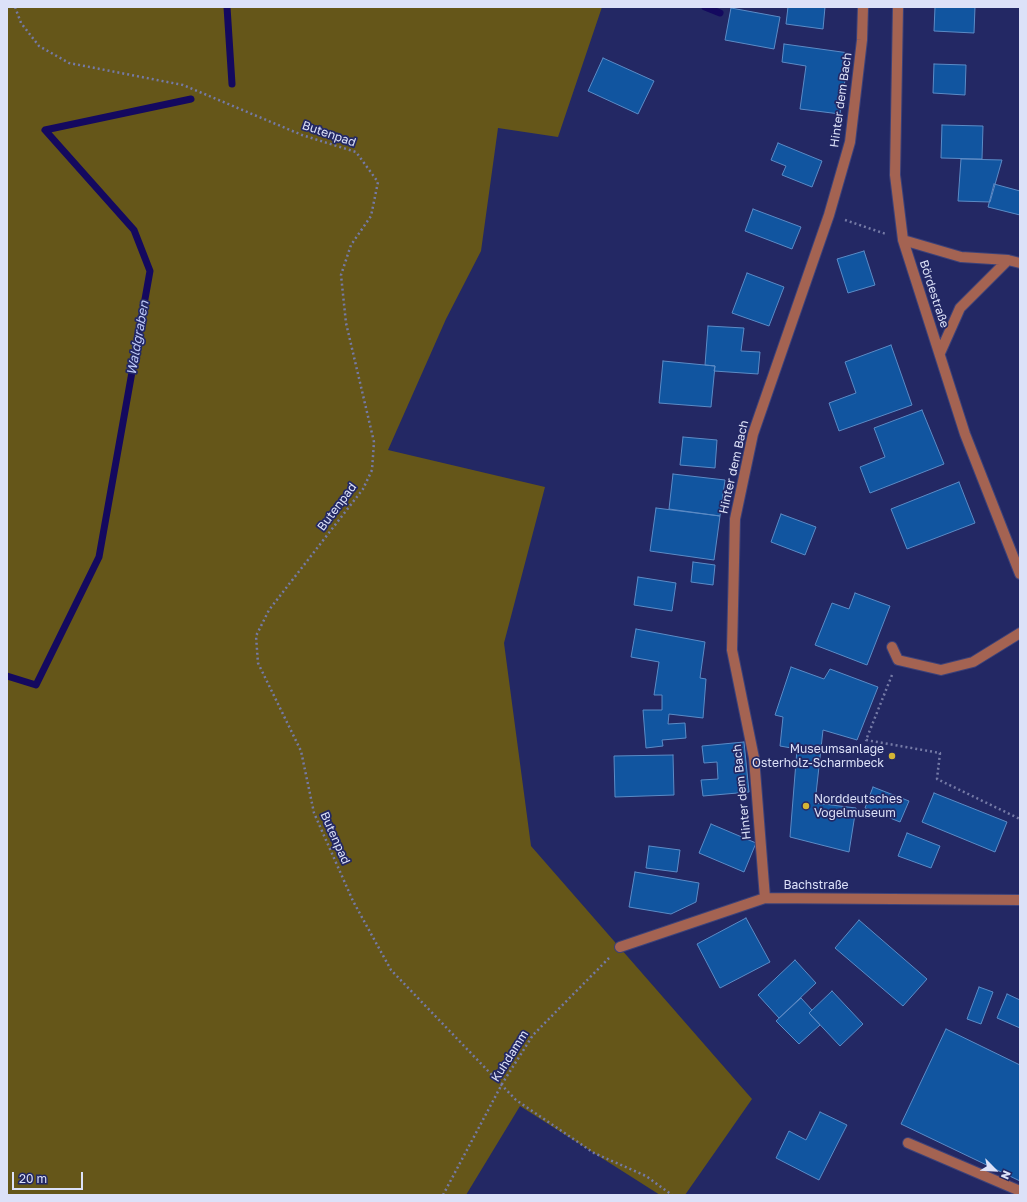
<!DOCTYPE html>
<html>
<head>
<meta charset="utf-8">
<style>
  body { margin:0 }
  #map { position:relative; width:1027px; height:1202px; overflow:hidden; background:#232864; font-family:"Golos Text",sans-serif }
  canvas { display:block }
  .frame { position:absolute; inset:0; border:8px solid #dce1f8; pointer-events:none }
  .north { position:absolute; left:975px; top:1150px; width:40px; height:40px; -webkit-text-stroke:3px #232864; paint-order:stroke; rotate:114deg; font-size:11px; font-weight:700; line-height:16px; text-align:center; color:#dce1f8 }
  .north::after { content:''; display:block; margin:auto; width:14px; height:18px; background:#dce1f8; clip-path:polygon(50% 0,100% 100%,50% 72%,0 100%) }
  .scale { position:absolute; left:12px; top:1172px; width:71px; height:18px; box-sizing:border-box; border:2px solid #dce1f8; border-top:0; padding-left:5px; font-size:12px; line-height:14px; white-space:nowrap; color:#dce1f8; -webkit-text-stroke:3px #232864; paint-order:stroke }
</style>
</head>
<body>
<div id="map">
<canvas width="1027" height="1202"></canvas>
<div class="frame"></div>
<div class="north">N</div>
<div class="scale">20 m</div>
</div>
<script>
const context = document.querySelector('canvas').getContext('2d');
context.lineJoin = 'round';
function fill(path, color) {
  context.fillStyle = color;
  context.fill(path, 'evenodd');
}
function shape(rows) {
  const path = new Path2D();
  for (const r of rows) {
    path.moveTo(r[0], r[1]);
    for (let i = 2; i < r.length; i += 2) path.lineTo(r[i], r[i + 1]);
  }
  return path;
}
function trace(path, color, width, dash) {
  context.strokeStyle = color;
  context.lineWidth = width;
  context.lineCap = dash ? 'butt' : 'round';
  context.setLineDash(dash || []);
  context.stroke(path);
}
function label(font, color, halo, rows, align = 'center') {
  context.font = font + ' "Golos Text",sans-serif';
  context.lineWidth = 3.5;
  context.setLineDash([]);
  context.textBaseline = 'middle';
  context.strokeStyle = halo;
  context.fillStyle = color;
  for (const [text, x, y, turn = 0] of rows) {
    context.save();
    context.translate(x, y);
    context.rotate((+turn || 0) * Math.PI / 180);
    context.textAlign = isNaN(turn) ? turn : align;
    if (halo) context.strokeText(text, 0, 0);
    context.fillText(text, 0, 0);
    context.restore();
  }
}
fill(shape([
  [7,7,602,7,558,137,498,128,481,251,446,319,388,450,545,487,504,643,531,846,752,1099,685,1195,660,1195,520,1106,466,1195,7,1195]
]), '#655619');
trace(shape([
  [227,7,232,84],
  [705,7,720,13],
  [7,676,36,685,99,557,150,271,134,230,45,130,191,99]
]), '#14095f', 7);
const building = shape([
  [788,7,825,7,823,29,786,24,788,7],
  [935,7,975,7,974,33,934,31,935,7],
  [731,8,780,17,774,49,725,40,731,8],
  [784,44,849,53,840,114,800,109,806,66,782,62,784,44],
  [603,58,654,81,638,114,588,91,603,58],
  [934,64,966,65,965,95,933,93,934,64],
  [942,125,983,126,982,159,941,158,942,125],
  [778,143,822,161,812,187,782,175,786,166,771,160,778,143],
  [961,159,1002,160,990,202,958,201,961,159],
  [994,184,1020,191,1020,215,988,207,994,184],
  [753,209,801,227,792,249,745,231,753,209],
  [864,251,875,285,848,293,837,259,864,251],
  [747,273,784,287,769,326,732,313,747,273],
  [708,326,744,328,741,351,760,352,758,374,714,371,715,366,705,365,708,326],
  [891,345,912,405,839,431,829,403,856,393,845,362,891,345],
  [663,361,715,366,711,407,659,403,663,361],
  [922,410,944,464,870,493,860,467,885,457,874,428,922,410],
  [683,437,717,440,715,468,680,465,683,437],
  [673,474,725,480,720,516,669,509,673,474],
  [959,482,975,523,907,549,891,509,959,482],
  [656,508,720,516,714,560,650,551,656,508],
  [781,514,816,527,805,555,771,542,781,514],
  [693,562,715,565,713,585,691,582,693,562],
  [638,577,676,583,672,611,634,605,638,577],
  [855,593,890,606,867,665,815,645,832,603,849,609,855,593],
  [636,629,705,642,700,678,706,679,703,718,669,714,668,724,685,723,686,738,662,740,663,746,646,748,643,710,662,710,662,695,654,695,659,662,631,657,636,629],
  [791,667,824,679,830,669,878,687,857,740,823,730,815,803,856,808,849,852,790,837,797,749,780,746,783,717,775,715,791,667],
  [744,742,749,792,703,796,701,780,718,779,717,762,704,763,702,746,744,742],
  [673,755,674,795,615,797,614,756,673,755],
  [873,787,909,801,900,822,865,808,873,787],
  [934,793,1007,822,995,852,922,822,934,793],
  [711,824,756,843,744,872,699,853,711,824],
  [907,833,940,846,931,868,898,856,907,833],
  [649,846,680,850,677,872,646,868,649,846],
  [635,872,699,883,696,902,671,914,629,907,635,872],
  [746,918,770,962,720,988,697,944,746,918],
  [859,920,927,979,903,1006,835,948,859,920],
  [795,960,816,983,779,1018,758,995,795,960],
  [979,987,993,992,981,1024,967,1019,979,987],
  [832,991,863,1024,840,1046,809,1013,832,991],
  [1007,994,1020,1000,1020,1028,997,1018,1007,994],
  [801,998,812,1010,809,1013,820,1025,799,1044,776,1021,801,998],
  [946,1029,1020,1065,1020,1181,901,1124,946,1029],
  [820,1112,847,1125,819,1180,776,1158,789,1131,806,1140,820,1112]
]);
fill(building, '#1155a0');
trace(building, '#5b8bc6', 1);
const minor = shape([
  [898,7,895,175,903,240,965,434,1020,574],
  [903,240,961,257,1008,260,1020,263],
  [940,353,960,308,1008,260],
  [892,647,898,660,941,670,973,662,1020,633],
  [765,898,754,758,732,650,735,519,753,434,829,215,850,142,862,40,863,7],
  [620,947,765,898,1020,900],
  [908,1143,1020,1191]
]);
trace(minor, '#3d4279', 12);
trace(shape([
  [15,7,21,23,39,46,69,63,183,85,302,135,356,152,378,182,371,216,351,245,341,275,346,323,374,442,372,470,363,489,269,610,256,636,258,663,301,751,314,813,353,901,391,970,516,1100,594,1153,646,1176,672,1195],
  [845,220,886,234],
  [892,675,866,740,940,753,937,779,1020,819],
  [443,1195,502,1084,533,1035,609,958]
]), '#757aa6', 2.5, [2, 3]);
trace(minor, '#a46352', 10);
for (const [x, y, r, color] of [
  [892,756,4,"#d4b535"],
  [806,806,4,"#d4b535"]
]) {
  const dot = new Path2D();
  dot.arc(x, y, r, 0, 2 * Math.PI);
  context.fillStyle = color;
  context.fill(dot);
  trace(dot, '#232864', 1.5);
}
label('12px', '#dce1f8', '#232864', [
  ["Hinter dem Bach",841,100,-82],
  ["Butenpad",329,134,19],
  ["Bördestraße",934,294,72],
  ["Hinter dem Bach",734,467,-77],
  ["Butenpad",337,507,-53],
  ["Hinter dem Bach",742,792,-96],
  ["Butenpad",335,838,66],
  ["Bachstraße",816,885],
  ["Kuhdamm",510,1056,-58]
]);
label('12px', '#dce1f8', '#232864', [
  ["Museumsanlage",884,749],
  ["Osterholz-Scharmbeck",884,763],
  ["Norddeutsches",814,799,"left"],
  ["Vogelmuseum",814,813,"left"]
], 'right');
label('italic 13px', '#bdc8f7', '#232864', [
  ["Waldgraben",138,338,-80]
]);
</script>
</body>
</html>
